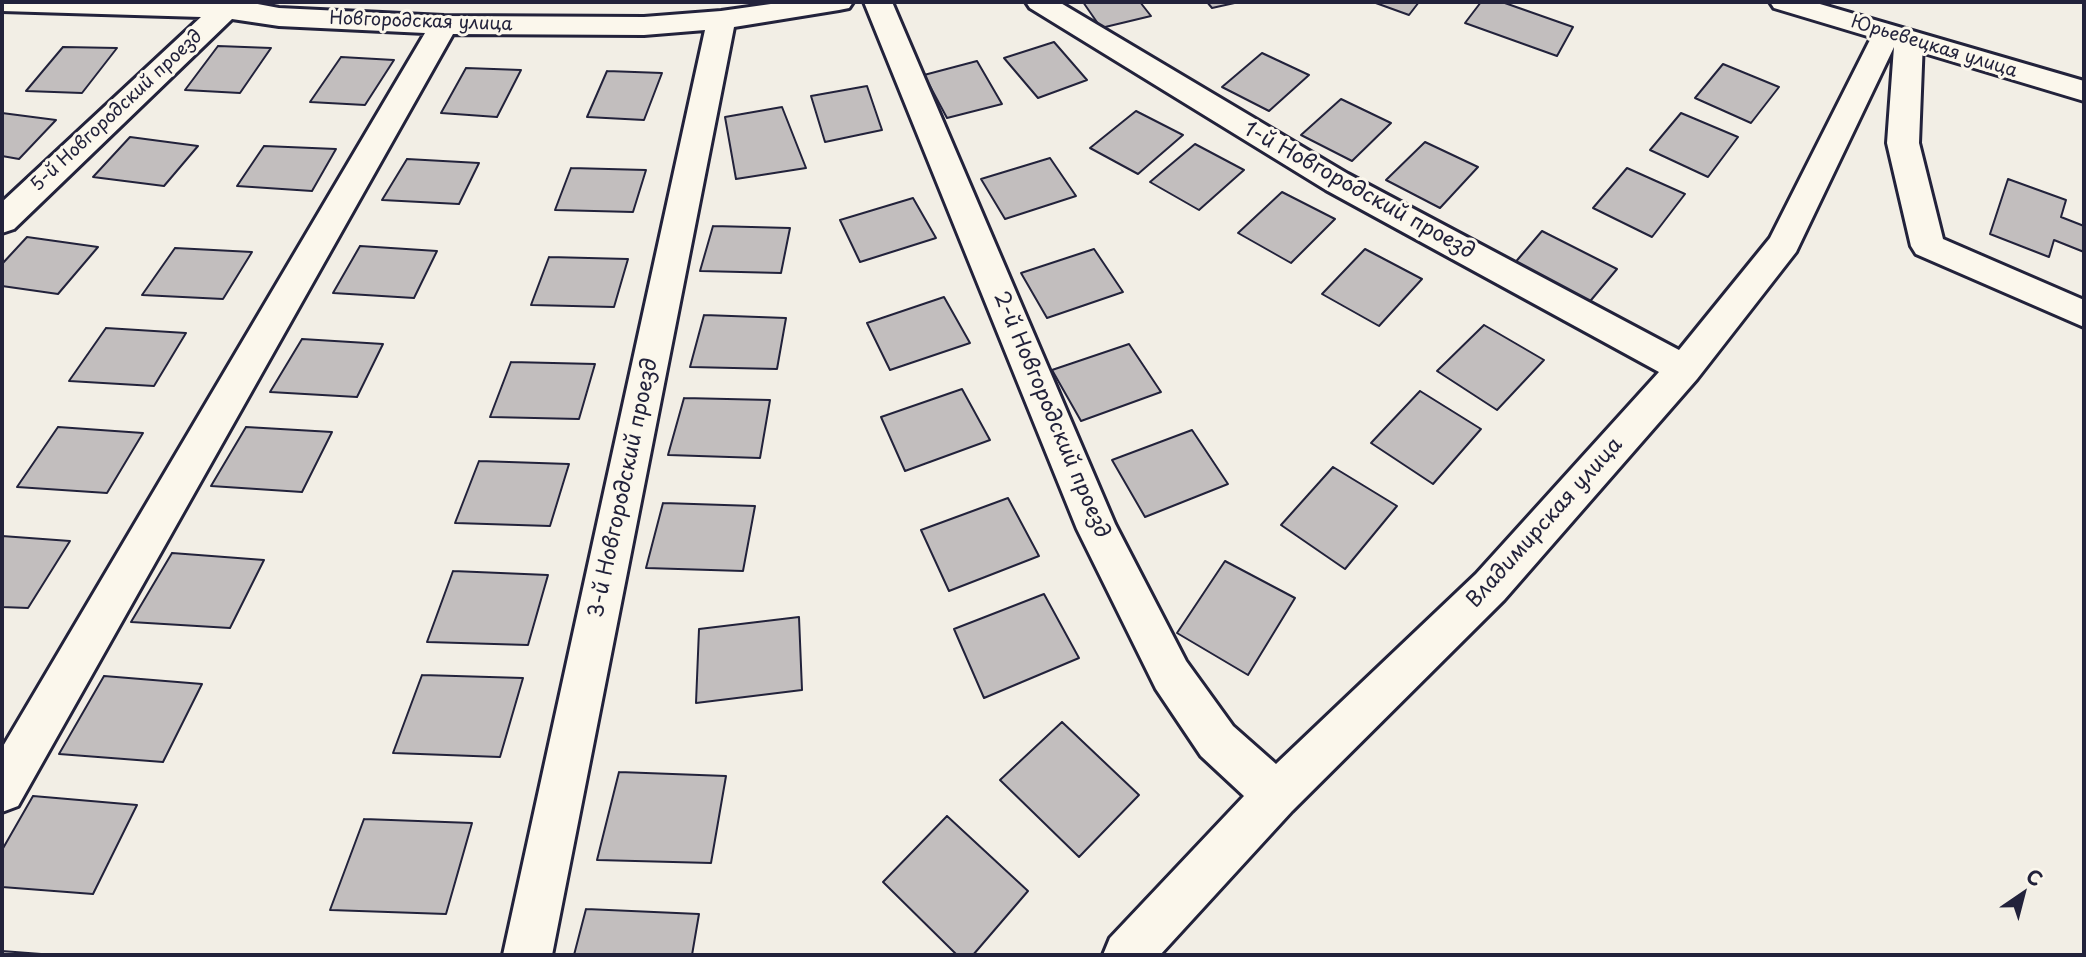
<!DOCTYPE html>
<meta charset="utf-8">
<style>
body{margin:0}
#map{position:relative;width:2086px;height:957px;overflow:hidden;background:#f2eee5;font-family:"Playpen Sans",sans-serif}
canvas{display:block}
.frame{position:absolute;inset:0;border:4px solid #22223b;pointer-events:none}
.north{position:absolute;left:1988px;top:859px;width:70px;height:70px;-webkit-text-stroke:5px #fbf7ec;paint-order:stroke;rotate:35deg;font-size:19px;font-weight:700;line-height:28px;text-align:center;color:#22223b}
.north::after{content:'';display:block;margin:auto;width:24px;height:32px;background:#22223b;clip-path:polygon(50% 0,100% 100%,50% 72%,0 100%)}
</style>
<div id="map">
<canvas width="2086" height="957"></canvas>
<div class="frame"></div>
<div class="north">С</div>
</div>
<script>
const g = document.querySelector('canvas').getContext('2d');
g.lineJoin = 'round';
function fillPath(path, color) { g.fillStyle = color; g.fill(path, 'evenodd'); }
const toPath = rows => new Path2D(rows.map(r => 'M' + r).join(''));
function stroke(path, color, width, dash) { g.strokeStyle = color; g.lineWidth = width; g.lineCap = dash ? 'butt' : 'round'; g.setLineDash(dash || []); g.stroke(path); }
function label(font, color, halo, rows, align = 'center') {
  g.font = font + ' "Playpen Sans",sans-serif'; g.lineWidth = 6; g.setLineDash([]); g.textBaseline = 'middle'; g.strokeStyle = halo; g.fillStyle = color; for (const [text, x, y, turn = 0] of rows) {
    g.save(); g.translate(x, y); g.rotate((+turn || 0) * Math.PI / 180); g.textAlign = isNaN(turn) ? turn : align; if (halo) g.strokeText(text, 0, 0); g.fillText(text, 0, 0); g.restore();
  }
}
const building = toPath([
 [1083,2,1140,2,1151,16,1101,28,1083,2],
 [1207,2,1239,2,1212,8,1207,2],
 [1373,2,1419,2,1409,15,1373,2],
 [1481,2,1502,2,1573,27,1557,56,1465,23,1481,2],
 [1054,42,1087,80,1038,98,1004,58,1054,42],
 [218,46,271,48,240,93,185,90,218,46],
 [63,47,117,48,82,93,26,91,63,47],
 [1262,53,1309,75,1269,111,1222,87,1262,53],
 [341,57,394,60,365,105,310,102,341,57],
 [977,61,1002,104,947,118,924,75,977,61],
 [1723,64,1779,87,1751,123,1695,98,1723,64],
 [466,68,521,70,497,117,441,113,466,68],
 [607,71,662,73,644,120,587,117,607,71],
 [867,86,882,130,825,142,811,96,867,86],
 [1341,99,1391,123,1352,161,1301,135,1341,99],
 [782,107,806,168,736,179,725,117,782,107],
 [1136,111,1183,135,1138,174,1090,148,1136,111],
 [2,113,56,120,19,159,2,156,2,113],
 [1681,113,1738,137,1708,177,1650,150,1681,113],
 [130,137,198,146,164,186,93,177,130,137],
 [1425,142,1478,167,1440,208,1386,180,1425,142],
 [1195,144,1244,170,1199,210,1150,182,1195,144],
 [264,146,336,149,312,191,237,186,264,146],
 [1050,158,1076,196,1005,219,981,179,1050,158],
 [407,159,479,163,459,204,382,200,407,159],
 [571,168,646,170,633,212,555,210,571,168],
 [1627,168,1685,194,1652,237,1593,208,1627,168],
 [2008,179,2066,200,2061,217,2084,226,2084,252,2054,240,2049,257,1990,234,2008,179],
 [1282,192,1335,219,1291,263,1238,233,1282,192],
 [913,198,936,238,860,262,840,220,913,198],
 [713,226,790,228,781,273,700,271,713,226],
 [1542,231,1617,269,1587,305,1513,265,1542,231],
 [27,237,98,247,58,294,2,286,2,264,27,237],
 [360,246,437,251,414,298,333,293,360,246],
 [175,248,252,252,223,299,142,295,175,248],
 [1094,249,1123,292,1047,318,1021,273,1094,249],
 [1365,249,1422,279,1379,326,1322,294,1365,249],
 [549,257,628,259,614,307,531,305,549,257],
 [944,297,970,343,890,370,867,323,944,297],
 [704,315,786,318,777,369,690,367,704,315],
 [1484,325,1544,360,1497,410,1437,371,1484,325],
 [106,328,186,333,154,386,69,381,106,328],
 [302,339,383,344,357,397,270,392,302,339],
 [1129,344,1161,392,1081,421,1052,370,1129,344],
 [511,362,595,364,579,419,490,417,511,362],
 [962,389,990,440,905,471,881,417,962,389],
 [1420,391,1481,429,1433,484,1371,443,1420,391],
 [684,398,770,400,760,458,668,455,684,398],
 [58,427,143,433,107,493,17,487,58,427],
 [246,427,332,432,302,492,211,486,246,427],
 [1192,430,1228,484,1145,517,1112,460,1192,430],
 [479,461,569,464,550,526,455,523,479,461],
 [1333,467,1397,506,1345,569,1281,525,1333,467],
 [1008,498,1039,556,949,591,921,530,1008,498],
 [663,503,755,506,743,571,646,568,663,503],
 [2,536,70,541,28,608,2,607,2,536],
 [172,553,264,560,230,628,131,622,172,553],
 [1225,561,1295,598,1248,675,1177,633,1225,561],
 [453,571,548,575,528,645,427,642,453,571],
 [1044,594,1079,658,984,698,954,629,1044,594],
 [799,617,802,690,696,703,699,629,799,617],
 [422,675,523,678,500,757,393,753,422,675],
 [104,676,202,684,163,762,59,754,104,676],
 [1062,722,1139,795,1079,857,1000,780,1062,722],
 [619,772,726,776,711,863,597,860,619,772],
 [33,796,137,805,93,894,2,887,2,850,33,796],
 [947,816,1028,891,973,955,957,955,883,882,947,816],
 [364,819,472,823,446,914,330,910,364,819],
 [586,909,699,914,692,955,574,955,586,909],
 [2,951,54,955,2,955,2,951]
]);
const minor = toPath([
 [2,2,247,2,279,8,444,16,644,17,721,11,785,2,853,2,849,8,839,10,734,27,552,955,503,955,705,30,644,35,453,34,18,806,2,812,2,748,425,33,279,26,232,19,14,229,2,233,2,202,201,17,2,11,2,2],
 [864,2,892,2,1115,524,1186,661,1233,726,1276,764,1476,574,1659,372,1326,190,1030,8,1026,2,1059,2,1348,174,1679,350,1770,238,1876,28,1886,25,1896,28,1900,33,1909,31,1919,34,1923,40,1919,143,1943,239,2084,300,2084,327,1916,254,1911,246,1887,143,1894,47,1796,252,1697,379,1504,600,1292,811,1160,955,1103,955,1110,938,1244,796,1201,756,1156,689,1077,529,864,2]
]);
const major = toPath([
 [1770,2,1813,2,2084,81,2084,101,1774,8,1770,2]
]);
const farStreetnames = [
 ["Новгородская улица",421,22,2],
 ["Юрьевецкая улица",1934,47,17],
 ["5-й Новгородский проезд",117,111,-43]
];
const streetNames = [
 ["1-й Новгородский проезд",1359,191,29],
 ["2-й Новгородский проезд",1051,415,67],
 ["3-й Новгородский проезд",624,488,-78],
 ["Владимирская улица",1545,523,-48]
];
fillPath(building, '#c2bebe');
stroke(building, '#22223b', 2);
stroke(minor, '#22223b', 6);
stroke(major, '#22223b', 6);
fillPath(minor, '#fbf7ec');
fillPath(major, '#fbf7ec');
label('18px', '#22223b', '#fbf7ec', farStreetnames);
label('21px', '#22223b', '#fbf7ec', streetNames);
</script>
